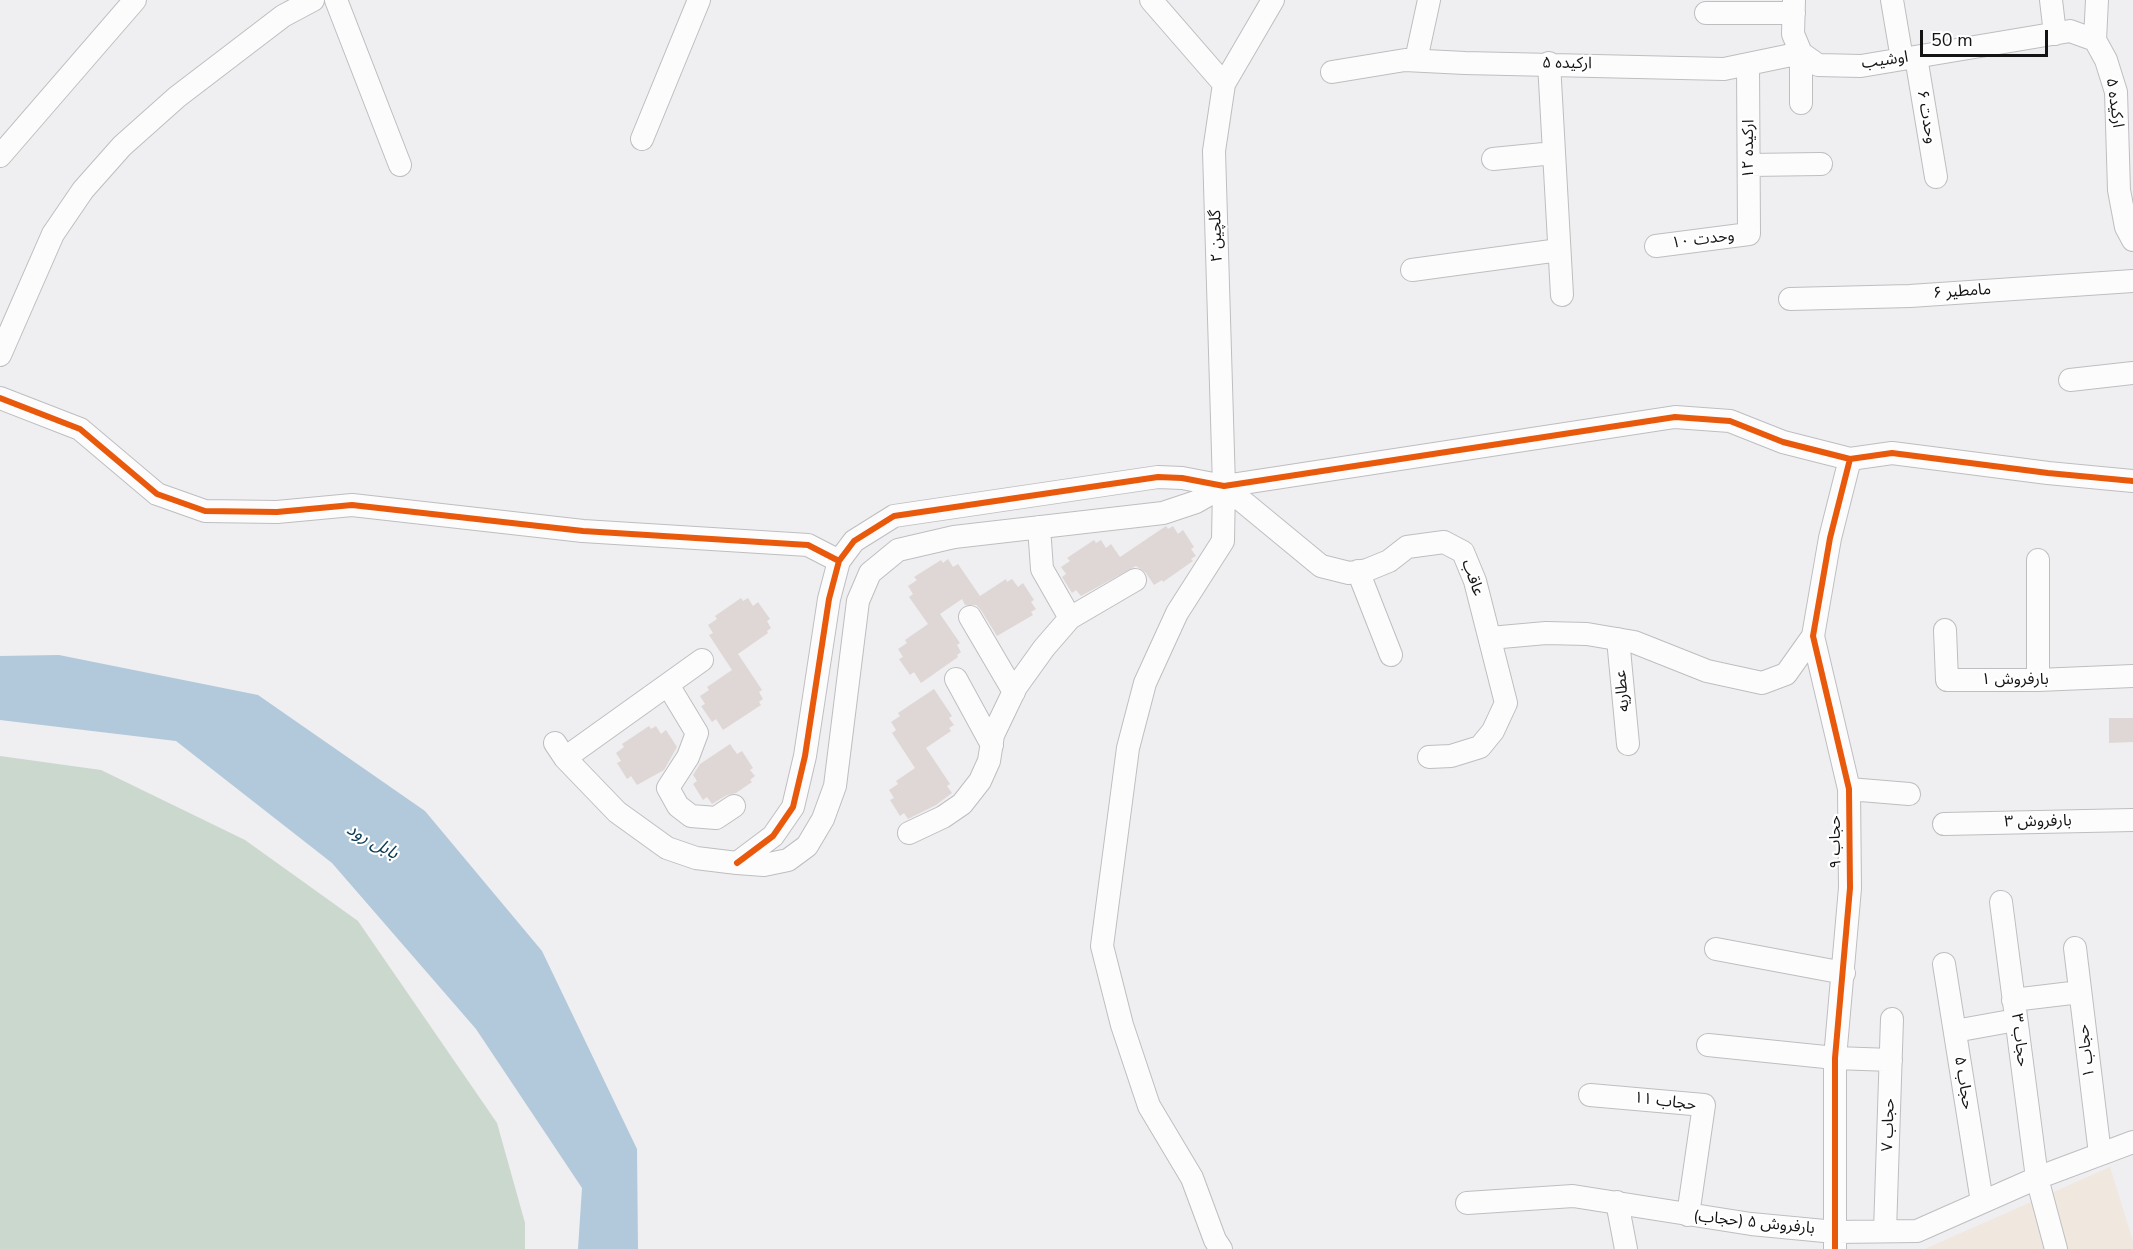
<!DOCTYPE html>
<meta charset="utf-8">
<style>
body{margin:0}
#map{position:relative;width:2133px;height:1249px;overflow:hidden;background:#efeef1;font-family:"Nunito Sans",sans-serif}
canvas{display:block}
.scale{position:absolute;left:1920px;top:30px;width:128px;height:27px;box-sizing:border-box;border:3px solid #141415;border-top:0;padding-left:8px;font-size:18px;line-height:21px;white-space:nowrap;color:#141415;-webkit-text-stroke:4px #fff;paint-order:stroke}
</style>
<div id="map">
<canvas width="2133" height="1249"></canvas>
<div class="scale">50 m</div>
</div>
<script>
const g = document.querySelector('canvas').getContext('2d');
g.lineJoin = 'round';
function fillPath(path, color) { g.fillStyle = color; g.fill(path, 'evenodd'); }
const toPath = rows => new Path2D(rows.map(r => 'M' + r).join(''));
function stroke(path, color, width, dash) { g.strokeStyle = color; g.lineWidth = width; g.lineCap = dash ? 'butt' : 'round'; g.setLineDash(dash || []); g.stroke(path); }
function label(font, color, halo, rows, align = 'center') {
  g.font = font + ' "Nunito Sans","Noto Sans Arabic",sans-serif'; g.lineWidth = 4.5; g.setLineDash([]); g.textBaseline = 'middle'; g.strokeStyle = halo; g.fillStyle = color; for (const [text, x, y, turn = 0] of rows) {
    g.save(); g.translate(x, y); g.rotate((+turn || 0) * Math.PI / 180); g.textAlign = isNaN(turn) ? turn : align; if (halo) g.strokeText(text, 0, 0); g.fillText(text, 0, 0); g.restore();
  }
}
const industrial = toPath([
 [2110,1167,2133,1241,2133,1249,1925,1249]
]);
const green = toPath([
 [0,756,101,770,245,840,358,921,497,1123,525,1223,525,1249,0,1249]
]);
const water = toPath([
 [59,655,258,695,425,811,542,951,637,1149,638,1249,578,1249,582,1188,476,1029,332,863,176,741,0,720,0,656]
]);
const building = toPath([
 [1166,526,1168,529,1173,526,1178,534,1183,530,1194,547,1191,549,1196,556,1191,559,1193,561,1163,582,1162,580,1154,585,1146,573,1136,566,1081,596,1076,590,1072,593,1062,577,1066,574,1061,567,1070,561,1067,558,1094,540,1096,543,1101,540,1106,548,1111,544,1120,557],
 [948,559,953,567,958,564,980,596,1006,579,1007,582,1012,579,1018,587,1023,583,1034,600,1031,602,1036,609,1031,612,1033,615,997,636,981,610,976,605,965,605,962,599,940,614,960,643,957,645,961,652,957,655,958,657,921,683,914,672,910,675,899,659,903,657,898,649,907,643,905,640,928,624,909,597,913,594,908,586,917,580,914,577,941,560,943,563],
 [741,598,743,601,748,598,753,606,758,602,770,619,767,621,771,628,767,631,768,633,738,654,762,690,759,692,763,699,759,702,761,705,723,730,716,719,712,722,701,706,705,704,700,696,709,690,707,687,732,670,709,635,713,633,708,625,717,619,715,616],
 [934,689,952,716,949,718,954,725,949,728,951,731,926,748,950,784,947,786,952,793,936,805,908,819,904,813,900,816,890,800,894,798,889,790,898,784,896,781,915,768,892,733,896,730,891,722,900,716,898,713],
 [2109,718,2133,718,2133,742,2109,743],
 [649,726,651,729,656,726,661,734,666,730,677,747,664,770,637,785,631,776,627,779,617,763,621,761,616,753,624,747,622,744],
 [730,744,737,754,742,751,753,768,750,770,755,776,750,780,752,782,736,793,727,795,712,804,707,797,703,800,693,784,697,781,693,775,700,764]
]);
const minor = toPath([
 [336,0,400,165],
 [1151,0,1224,84],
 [1794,0,1793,34,1801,53,1818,65,1861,66,2070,31,2095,40],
 [1892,0,1902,59],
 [2051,0,2055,34],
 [2097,0,2095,40,2106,60,2116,92,2119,190,2126,227,2133,240],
 [1706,13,1794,13],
 [1916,57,1936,177],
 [1416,60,1429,0],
 [1549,63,1562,295],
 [1332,72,1405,60,1465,63,1724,69,1801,53,1801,103],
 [642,139,699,0],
 [0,156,135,0],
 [1493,159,1554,153],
 [1749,165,1821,164],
 [1656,246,1749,234,1748,64],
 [1412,270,1559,250],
 [1790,299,1910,296,2133,281],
 [0,355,53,234,83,190,122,146,177,97,283,16,313,0],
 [2070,380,2133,373],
 [0,398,80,429,157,494,205,511,277,512,352,505,583,531,808,545,839,561],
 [1224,486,1321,566,1349,573,1367,570,1389,561,1407,547,1444,542,1463,552,1475,581,1506,703,1493,731,1480,747,1451,756,1429,757],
 [1039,527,1042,569,1070,618],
 [1358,571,1391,655],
 [970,617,1014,692],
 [1945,630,1947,680,2038,680,2133,676],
 [1490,638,1546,633,1587,634,1634,642,1707,671,1762,683,1786,674,1813,636],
 [1618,639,1628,744],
 [956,679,992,745],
 [2038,680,2038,560],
 [668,685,697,733,688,757,668,788,678,806,691,816,716,818,734,806],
 [555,743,565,758,617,812,667,848,696,858,737,863,764,865,788,860,807,846,823,819,835,786,858,601,870,573,898,550,954,537,1163,513,1196,502,1224,486],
 [565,758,702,660],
 [1849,789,1909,794],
 [1944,824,2133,820],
 [909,833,943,817,962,804,980,781,989,761,993,735,1016,687,1044,648,1070,618,1135,580],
 [737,863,773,836,793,807,805,756,829,599,839,561,854,541,894,516,1158,477,1182,478,1224,486,1675,417,1730,421,1783,442,1850,459,1892,453,2048,473,2133,481],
 [2001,902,2037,1178,2056,1249],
 [2075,948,2100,1154],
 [1716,949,1844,973],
 [1944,964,1982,1202],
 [2013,1000,2080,992],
 [1955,1031,2016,1020],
 [1708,1045,1835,1058,1891,1060],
 [1590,1095,1704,1105,1688,1215],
 [1617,1202,1626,1249],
 [1467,1203,1573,1196,1751,1224,1835,1232,1917,1231,2037,1178,2133,1142],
 [1885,1231,1892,1019],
 [1221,1249,1215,1240,1192,1178,1149,1106,1122,1025,1102,946,1128,748,1145,683,1177,613,1223,541,1224,486,1214,151,1224,84,1273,0],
 [1835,1249,1835,1058,1850,888,1849,789,1813,636,1830,538,1850,459]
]);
const cycleway = toPath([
 [0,398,80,429,157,494,205,511,277,512,352,505,583,531,808,545,839,561],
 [737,863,773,836,793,807,805,756,829,599,839,561,854,541,894,516,1158,477,1182,478,1224,486,1675,417,1730,421,1783,442,1850,459,1892,453,2048,473,2133,481],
 [1835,1249,1835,1058,1850,888,1849,789,1813,636,1830,538,1850,459]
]);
const streetNames = [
 ["اوشیب",1885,61,-8],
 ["ارکیده ۵",1567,64,1],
 ["ارکیده ۵",2114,103,82],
 ["وحدت ۶",1926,117,80],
 ["ارکیده ۱۲",1749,149,-90],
 ["گلچین ۲",1217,236,-92],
 ["وحدت ۱۰",1703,240,-7],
 ["مامطیر ۶",1962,292,-4],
 ["عاقب",1472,578,70],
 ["بارفروش ۱",2015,680],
 ["عطاریه",1623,691,-95],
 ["بارفروش ۳",2038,822,-1],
 ["حجاب ۹",1836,842,-90],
 ["حجاب ۳",2019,1040,83],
 ["حجاب ۱",2087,1051,-97],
 ["حجاب ۵",1963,1083,81],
 ["حجاب ۱۱",1665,1102,7],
 ["حجاب ۷",1889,1125,-88],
 ["بارفروش ۵ (حجاب)",1754,1223,6]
];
const waterNames = [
 ["بابل رود",372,842,29]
];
fillPath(industrial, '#f0e7de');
fillPath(green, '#cbd8ce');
fillPath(water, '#b1c9db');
fillPath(building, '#dfd7d5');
stroke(minor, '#bebec0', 24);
stroke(minor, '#fdfcfd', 22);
stroke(cycleway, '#e8590c', 6);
label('16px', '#141415', '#fff', streetNames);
label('italic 18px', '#0c3a54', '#fff', waterNames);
</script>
